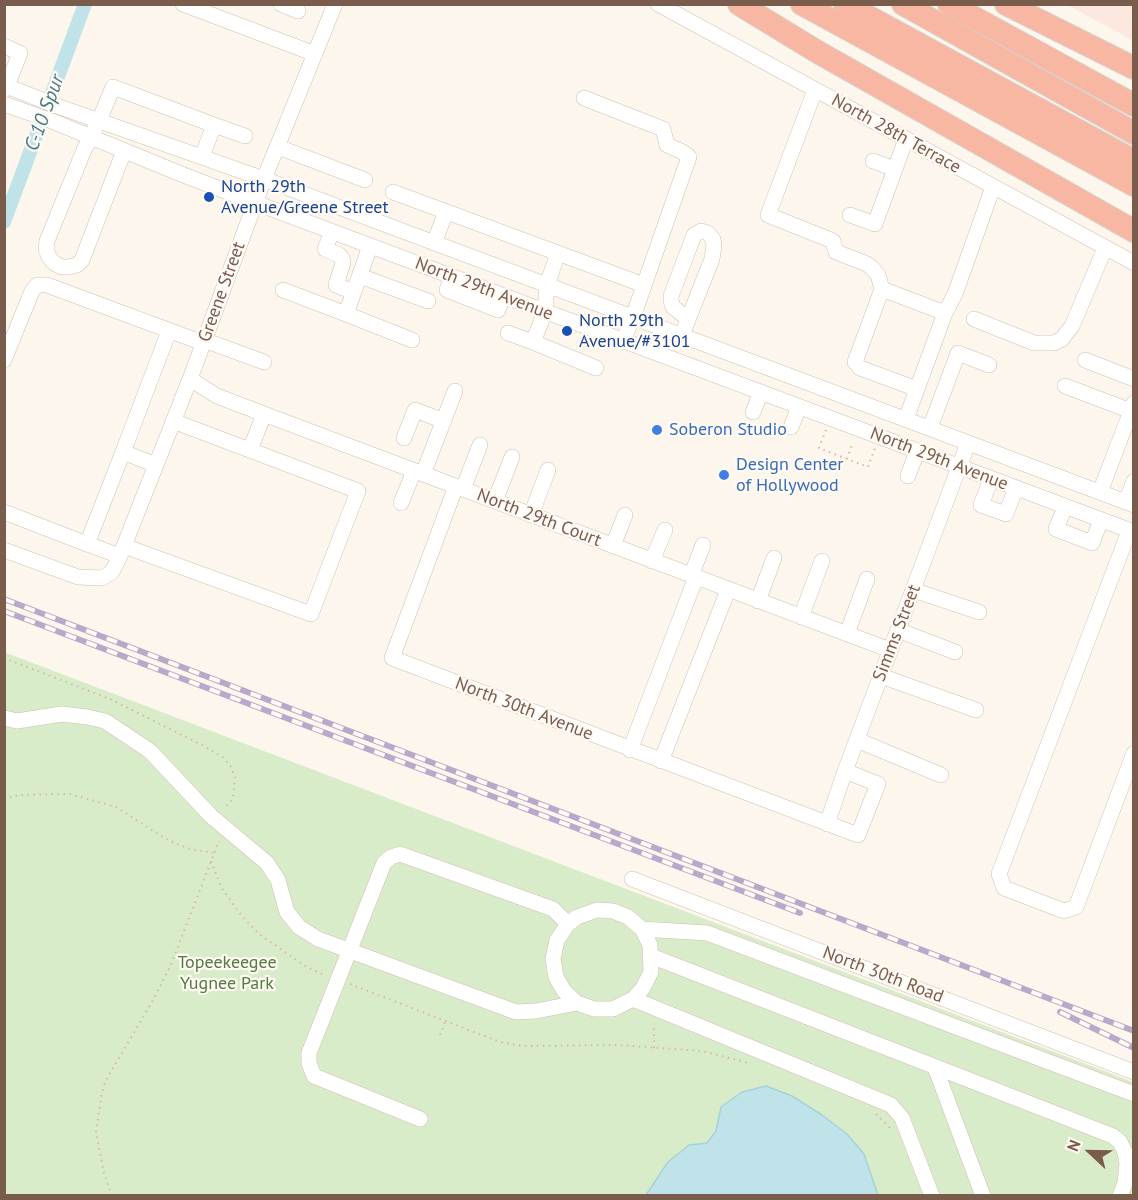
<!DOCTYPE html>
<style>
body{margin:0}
#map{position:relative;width:1138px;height:1200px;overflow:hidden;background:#fdf6ec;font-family:"PT Sans",sans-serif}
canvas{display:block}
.frame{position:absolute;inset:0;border:6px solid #7a5c4d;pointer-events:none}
.north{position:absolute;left:1060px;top:1122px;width:60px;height:60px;-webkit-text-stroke:4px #fffaf3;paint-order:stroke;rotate:292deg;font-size:16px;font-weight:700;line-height:24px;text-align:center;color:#7a5c4d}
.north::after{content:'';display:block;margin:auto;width:21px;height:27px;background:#7a5c4d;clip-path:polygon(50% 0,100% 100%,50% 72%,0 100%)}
</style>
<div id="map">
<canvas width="1138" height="1200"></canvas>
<div class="frame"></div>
<div class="north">N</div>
</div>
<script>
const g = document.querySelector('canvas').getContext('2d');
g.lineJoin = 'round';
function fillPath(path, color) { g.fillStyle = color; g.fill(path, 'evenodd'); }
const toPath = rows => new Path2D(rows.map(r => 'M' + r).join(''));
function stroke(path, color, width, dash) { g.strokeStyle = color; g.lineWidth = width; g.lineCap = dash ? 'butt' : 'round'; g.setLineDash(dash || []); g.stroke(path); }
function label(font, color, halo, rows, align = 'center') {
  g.font = font + ' "PT Sans",sans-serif'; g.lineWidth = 4.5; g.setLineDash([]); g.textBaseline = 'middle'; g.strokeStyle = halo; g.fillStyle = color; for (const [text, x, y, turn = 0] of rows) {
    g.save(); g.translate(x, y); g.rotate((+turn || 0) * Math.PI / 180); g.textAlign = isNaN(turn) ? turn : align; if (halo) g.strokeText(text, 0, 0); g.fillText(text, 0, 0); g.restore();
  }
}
const commercial = toPath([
 [1067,5,1133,5,1133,41,1116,31]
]);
const green = toPath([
 [4,652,1133,1082,1133,1195,5,1195]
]);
const water = toPath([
 [766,1086,792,1096,822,1115,847,1134,864,1154,878,1195,646,1195,668,1162,689,1145,707,1143,716,1131,721,1107,742,1092,766,1086]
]);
const canal = toPath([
 [4,222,85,4]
]);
const path = toPath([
 [826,430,819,448,868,467,875,448],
 [847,459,853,442],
 [4,658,110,699,202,745,224,758,231,767,235,777,233,798,225,808],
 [4,799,19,795,70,794,116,807,166,839,190,849,213,853],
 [211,861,221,887,241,915,259,934,308,968,325,975],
 [350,984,500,1042,522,1046,619,1045,702,1051,749,1063],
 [440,1035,446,1020],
 [654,1048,654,1024],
 [876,1114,891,1129],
 [108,1196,110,1191,104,1173,96,1132,102,1092,106,1080,153,1000,170,967,219,841]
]);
const minor = toPath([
 [183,4,315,54],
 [281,4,298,11],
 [658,4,1134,263],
 [4,46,20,53,7,86,4,90],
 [4,85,57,106,264,179,1134,505],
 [815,90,768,215,833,241,836,252,867,264,872,268,878,275,882,289,945,313],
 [584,98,663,129,667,145,683,152,689,157,633,317,623,341],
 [4,104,52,121,181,174,256,203,1134,532],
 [214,125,245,136],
 [278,147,365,180],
 [124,151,82,260,77,265,69,267,62,267,54,263,49,257,46,249,47,241,84,150,99,121,113,87,214,125,202,157],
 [873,161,895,169],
 [393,192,644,285],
 [850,215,875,224,906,139],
 [332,232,325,249,339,255,342,258,343,263,336,285,354,292],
 [434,243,446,212],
 [370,246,346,314,412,340],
 [558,253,547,285,545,312,533,342,596,368],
 [360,276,428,301],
 [452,277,447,290,498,310,503,296],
 [882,289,855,362,860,368,917,389],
 [283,290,346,314],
 [974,319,1034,343,1054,343,1062,339,1072,326,1105,248],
 [508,333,533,342],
 [682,335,712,259,714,246,713,239,708,233,701,231,694,235,671,296,671,301,673,307,688,319],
 [204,340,264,362],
 [4,360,32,291,37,285,47,285,203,343],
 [1085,360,1134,379],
 [190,379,217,396,264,414,890,650],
 [1065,386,1131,411],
 [753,412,761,392],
 [906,419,945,313,955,294,993,187],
 [791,427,799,407],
 [930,428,958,353,989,365],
 [404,438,415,410,444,421],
 [250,450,264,414],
 [123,452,169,331],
 [423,474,455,391],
 [908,476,917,451],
 [991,479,981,505,1006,514,1016,488],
 [456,486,392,658,858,835,878,784,845,771],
 [463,489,480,445],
 [1100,492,1134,403],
 [495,501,512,457],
 [1126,502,1134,481],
 [401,503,414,471],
 [1065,507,1056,529,1092,543,1101,520],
 [4,512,87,544,123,452,156,465],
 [531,515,548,470],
 [1129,531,999,874,1004,888,1064,911,1076,907,1134,753],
 [87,544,120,556,190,379,264,179,335,4],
 [124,546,311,614,358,491,173,421],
 [613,546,625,515],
 [4,550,78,577,102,578,112,572,120,556],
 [652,561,665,530],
 [691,576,703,545],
 [913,590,979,612],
 [758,601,774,558],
 [801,617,822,561],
 [898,630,955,652],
 [847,634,867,579],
 [881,676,976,710],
 [4,718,17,721,62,714,87,717,105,721,150,751,211,816,267,863,278,880,287,912,299,927,318,939,516,1012,536,1011,577,1003],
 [857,740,941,775],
 [630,750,696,577],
 [661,761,728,590],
 [827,824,845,771,968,443],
 [632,879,1134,1072],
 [642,929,707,933,1134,1094],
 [651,956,1113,1136,1120,1142,1125,1152,1127,1164,1125,1183,1120,1196],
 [633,999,643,988,651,972,650,945,642,929,628,917,613,911,597,910,577,917,568,924,557,940,553,959,556,977,564,991,577,1003,594,1009,613,1009,633,999,891,1105,902,1118,932,1196],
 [935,1067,983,1196],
 [420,1119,314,1076,309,1063,309,1053,384,863,391,857,400,854,553,909,568,924]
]);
const highway = toPath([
 [739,4,816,51,1134,231],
 [802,4,1134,185],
 [845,4,1134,161],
 [903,4,1134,133],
 [949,4,1134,105],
 [1006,4,1134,68]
]);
const rail = toPath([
 [4,599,1134,1031],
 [4,611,800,913],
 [1060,1012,1134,1048]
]);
const markers = [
 [209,197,6,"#1a4fb4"],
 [567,331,6,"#1a4fb4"],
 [657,430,6,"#3f7fe0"],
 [724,475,6,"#3f7fe0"]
];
const streetNames = [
 ["North 28th Terrace",896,134,29],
 ["North 29th Avenue",484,289,21],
 ["Greene Street",222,292,-70],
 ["North 29th Avenue",939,459,21],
 ["North 29th Court",539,518,21],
 ["Simms Street",897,633,-69],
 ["North 30th Avenue",524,709,21],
 ["North 30th Road",883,975,21]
];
const transitNames = [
 ["North 29th",221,187],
 ["Avenue/Greene Street",221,208],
 ["North 29th",579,321],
 ["Avenue/#3101",579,342]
];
const shopNames = [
 ["Soberon Studio",669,430],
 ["Design Center",736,465],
 ["of Hollywood",736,486]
];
const parkNames = [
 ["Topeekeegee",227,963],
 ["Yugnee Park",227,984]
];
const waterNames = [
 ["C-10 Spur",45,113,-70]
];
fillPath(commercial, '#fde8e0');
fillPath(green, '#d8ecc9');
fillPath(water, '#bfe3e8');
stroke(water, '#a5d3da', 1.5);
stroke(canal, '#bfe3e8', 14);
stroke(minor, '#d1beb0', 16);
stroke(highway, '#dad1cd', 24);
stroke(path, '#d9b8a5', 2, [1.5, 4.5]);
stroke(minor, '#fff', 15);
stroke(highway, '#f7b7a3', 22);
stroke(rail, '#b9a8c9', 6);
stroke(rail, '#fffaf3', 4, [11]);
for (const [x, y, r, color] of markers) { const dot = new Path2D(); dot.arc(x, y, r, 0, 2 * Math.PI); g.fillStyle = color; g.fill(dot); stroke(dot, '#fffaf3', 2); }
label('18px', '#7a5c4d', '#fffaf3', streetNames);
label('18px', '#164399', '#fffaf3', transitNames, 'left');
label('18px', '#366cbe', '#fffaf3', shopNames, 'left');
label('18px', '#537a41', '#fffaf3', parkNames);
label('italic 20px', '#437c86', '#fffaf3', waterNames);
</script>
